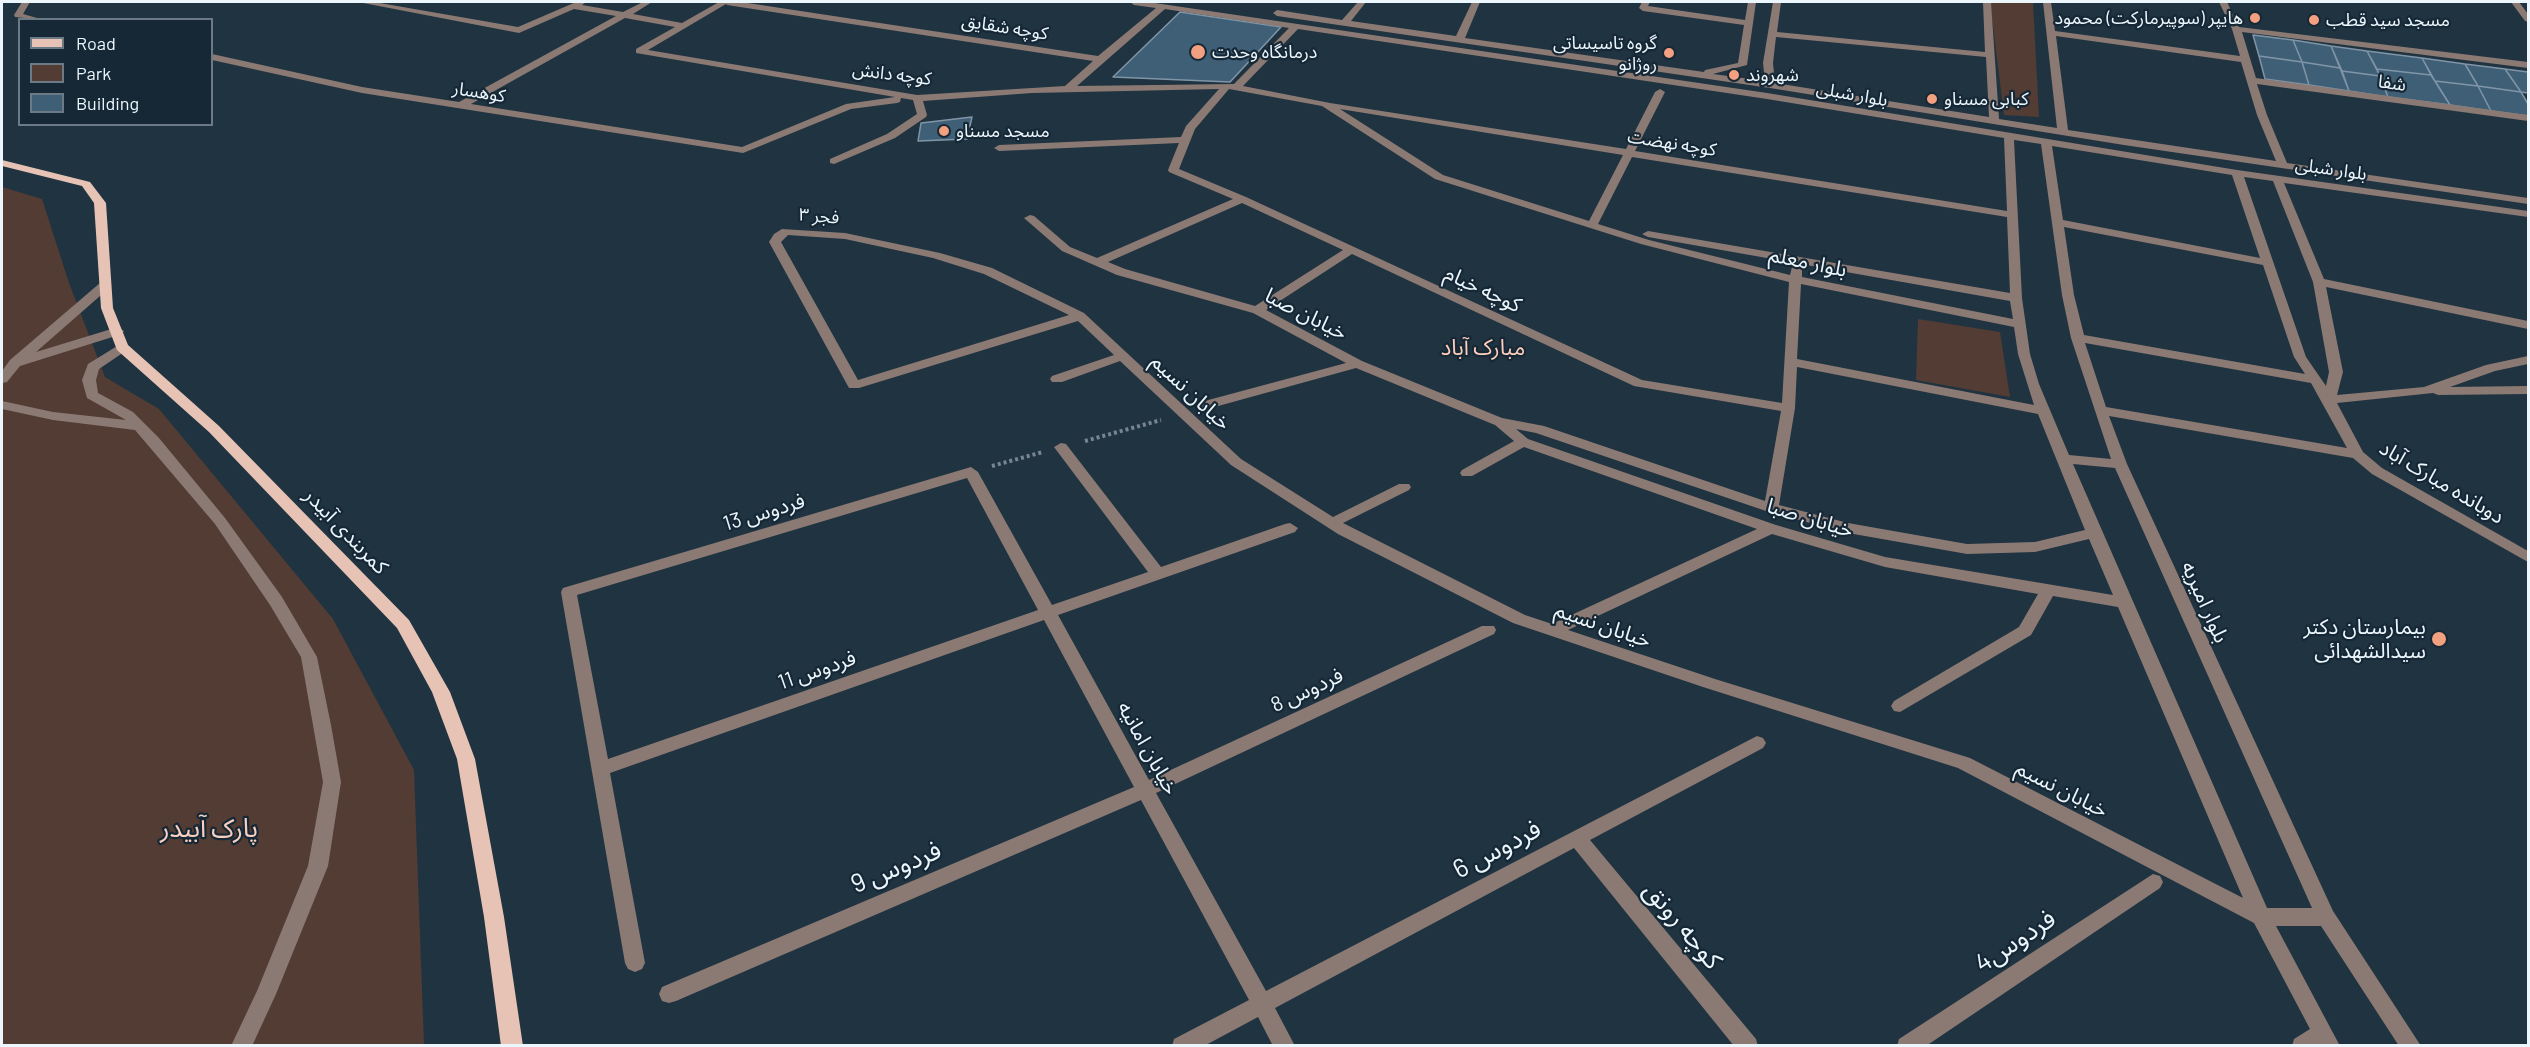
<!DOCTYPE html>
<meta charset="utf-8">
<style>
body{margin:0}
#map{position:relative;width:2530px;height:1047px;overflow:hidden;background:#203341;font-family:Barlow,sans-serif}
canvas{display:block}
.frame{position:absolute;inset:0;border:3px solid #ecf6fd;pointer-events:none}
.legend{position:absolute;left:18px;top:18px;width:195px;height:108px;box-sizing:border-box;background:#162836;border:2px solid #6c7a86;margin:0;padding:8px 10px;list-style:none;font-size:18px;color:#ecf6fd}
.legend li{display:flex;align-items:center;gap:12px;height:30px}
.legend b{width:30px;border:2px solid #6c7a86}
</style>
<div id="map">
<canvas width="2530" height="1047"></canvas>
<div class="frame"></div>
<ul class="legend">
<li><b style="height:8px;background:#e7c3b5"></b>Road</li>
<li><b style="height:16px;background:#533c33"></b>Park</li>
<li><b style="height:16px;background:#3f5f77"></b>Building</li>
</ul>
</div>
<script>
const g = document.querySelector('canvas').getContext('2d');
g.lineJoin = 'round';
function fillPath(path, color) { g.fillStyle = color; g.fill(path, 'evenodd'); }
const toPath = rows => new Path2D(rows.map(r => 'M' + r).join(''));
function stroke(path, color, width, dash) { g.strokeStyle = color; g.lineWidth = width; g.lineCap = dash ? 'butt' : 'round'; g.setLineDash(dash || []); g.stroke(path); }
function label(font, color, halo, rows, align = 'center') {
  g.font = font + ' Barlow,"Noto Sans Arabic",sans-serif'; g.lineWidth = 4.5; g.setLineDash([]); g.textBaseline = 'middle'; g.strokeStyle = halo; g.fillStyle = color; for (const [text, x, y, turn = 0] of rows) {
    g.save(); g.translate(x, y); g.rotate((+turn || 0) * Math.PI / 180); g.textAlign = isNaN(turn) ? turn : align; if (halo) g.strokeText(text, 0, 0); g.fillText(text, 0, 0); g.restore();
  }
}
const green = toPath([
 [1990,2,2033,2,2039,117,2004,115],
 [2,187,42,199,69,283,105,377,159,409,333,619,414,770,424,1045,2,1045],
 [1918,319,2000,332,2010,397,1916,380]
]);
const building = toPath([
 [1180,12,1281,27,1230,82,1113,77,1180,12],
 [2253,35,2293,40,2302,62,2259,56,2253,35],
 [2293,40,2331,46,2340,68,2302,62,2293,40],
 [2331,46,2367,51,2380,76,2342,71,2331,46],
 [2367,51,2422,58,2431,75,2377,69,2367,51],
 [2259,56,2302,62,2309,85,2265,79,2259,56],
 [2422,58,2465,64,2478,86,2435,81,2422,58],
 [2302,62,2340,68,2349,91,2309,85,2302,62],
 [2465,64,2505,69,2521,92,2478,86,2465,64],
 [2377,69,2431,75,2450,105,2388,97,2377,69],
 [2505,69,2528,72,2528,93,2521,92,2505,69],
 [2342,71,2380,76,2388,97,2349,91,2342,71],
 [2435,81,2478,86,2491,111,2450,105,2435,81],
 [2478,86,2521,92,2528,104,2528,116,2491,111,2478,86],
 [972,117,967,139,918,141,921,123,972,117]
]);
const path = toPath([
 [1085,441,1161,420],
 [992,466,1043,452]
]);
const minor = toPath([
 [22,2,30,2,23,14,44,20,15,17,14,15,22,2],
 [358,2,374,2,518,27,576,2,586,2,582,5,623,12,643,2,652,2,633,14,682,23,719,2,741,2,1098,56,1156,8,1134,5,1130,2,1148,2,1767,93,2237,170,2528,211,2528,217,2284,183,2324,279,2528,321,2528,329,2326,287,2343,372,2337,395,2424,387,2486,365,2528,356,2528,364,2495,371,2450,387,2528,386,2528,394,2438,395,2433,393,2337,403,2363,452,2382,468,2528,551,2528,562,2372,474,2353,458,2109,416,2127,464,2333,911,2421,1046,2399,1046,2321,926,2276,926,2340,1046,2292,1046,2294,1039,2310,1029,2254,923,1958,768,1703,687,1513,623,1338,534,1231,465,1120,361,1062,382,1052,382,1050,379,1052,376,1114,355,1078,321,859,388,849,388,769,242,774,234,782,229,845,233,940,253,992,268,1084,313,1241,459,1333,517,1399,484,1409,484,1411,487,1409,490,1343,523,1525,615,1552,624,1757,529,1524,447,1472,476,1462,476,1460,473,1462,470,1514,441,1495,425,1356,368,1211,408,1201,408,1199,405,1201,402,1346,363,1253,313,1117,275,1062,251,1024,218,1030,215,1034,216,1070,247,1097,258,1233,199,1169,172,1168,170,1179,143,999,151,994,148,999,145,1181,137,1186,126,1219,89,1032,93,923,101,927,115,926,117,895,138,834,164,830,163,830,159,887,134,917,114,913,100,901,98,900,102,897,103,851,109,743,153,362,93,212,60,212,54,362,87,459,102,616,16,574,9,519,33,358,2],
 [726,4,727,5,1093,61,1065,86,917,95,648,50,726,4],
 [1165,9,1289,28,1234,84,1077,86,1165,9],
 [625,18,675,27,636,49,636,53,895,97,846,104,742,147,471,104,625,18],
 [1298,29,1767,99,2004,138,2007,211,1635,151,1665,92,1660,89,1655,92,1626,149,1330,103,1243,86,1298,29],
 [1229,89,1322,106,1435,179,1641,244,1789,282,1782,403,1642,380,1246,197,1179,169,1195,129,1229,89],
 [1340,109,1623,155,1589,221,1443,175,1340,109],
 [2014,140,2041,144,2062,295,2071,338,2111,459,2069,455,2039,384,2030,354,2022,298,2014,140],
 [2052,146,2232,175,2260,258,2063,220,2052,146],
 [1632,157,2007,217,2010,293,1648,231,1642,234,1648,237,2010,301,2013,319,1802,277,1802,270,1796,266,1792,267,1790,275,1649,240,1598,224,1632,157],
 [2244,177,2273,181,2313,282,2329,372,2326,386,2306,357,2244,177],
 [1242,203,1343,250,1255,306,1125,269,1108,262,1242,203],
 [2064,227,2263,265,2294,357,2305,374,2084,335,2074,295,2064,227],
 [788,235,845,239,933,258,984,274,1069,315,858,380,781,242,788,235],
 [1352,254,1634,386,1781,411,1765,501,1544,426,1502,418,1362,361,1266,310,1352,254],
 [1801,284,2014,327,2018,354,2034,405,1797,359,1801,284],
 [2085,343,2311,383,2347,448,2106,407,2085,343],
 [1797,367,2038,414,2085,530,2035,542,1967,544,1848,523,1779,505,1795,408,1797,367],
 [1516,429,1536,433,1766,511,1848,533,1967,554,2035,552,2089,539,2113,595,1885,557,1776,525,1528,439,1516,429],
 [2073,464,2115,468,2312,908,2267,908,2073,464],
 [1772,534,1885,567,2038,594,2019,627,1894,701,1891,706,1894,711,1900,712,2031,635,2053,596,2118,607,2243,898,1970,758,1715,679,1568,630,1772,534],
 [1358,2,1366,2,1351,21,1456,36,1472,2,1480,2,1465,38,1704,72,1705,70,1738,63,1744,25,1643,11,1639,8,1642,2,1650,2,1648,6,1745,20,1748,2,1756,2,1747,65,1713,74,1765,81,1763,63,1773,2,1781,2,1777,32,1985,52,1983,2,1991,2,1999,119,2057,128,2043,2,2051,2,2055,31,2240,56,2232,29,2219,2,2227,2,2239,27,2528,62,2528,68,2242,32,2256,78,2528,115,2528,121,2257,84,2267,115,2287,163,2528,198,2528,204,2124,145,1770,88,1277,16,1273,13,1277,10,1342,20,1358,2],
 [2056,36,2241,62,2257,115,2276,161,2068,130,2056,36],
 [1776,37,1986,57,1989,117,1775,83,1773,63,1776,37],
 [2511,2,2519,2,2528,14,2528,22,2525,21,2511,2],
 [104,282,108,283,108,289,36,352,118,327,124,331,122,334,20,366,7,382,2,383,2,371,10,360,100,283,104,282],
 [122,343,127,344,128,347,127,350,99,369,96,380,98,393,133,412,159,438,225,518,282,597,317,657,331,725,341,782,328,866,276,994,252,1046,231,1046,257,991,308,866,323,782,301,657,270,605,215,524,135,430,53,420,2,409,2,401,53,412,126,420,87,398,82,380,88,364,122,343],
 [1061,443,1066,444,1161,567,1285,524,1290,523,1298,528,1295,532,1058,615,1149,780,1482,626,1494,626,1496,630,1494,634,1156,793,1266,991,1757,736,1763,738,1766,743,1763,748,1590,840,1756,1039,1758,1046,1734,1046,1574,848,1275,1008,1295,1046,1273,1046,1258,1017,1204,1046,1172,1046,1174,1039,1249,1000,1141,800,676,1001,669,1003,662,1001,659,994,662,987,1134,787,1044,620,610,773,645,963,642,969,635,972,628,969,625,963,561,592,563,588,971,467,978,472,1052,605,1148,572,1054,447,1061,443],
 [967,478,1038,610,608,759,577,595,967,478],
 [2153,874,2160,876,2163,882,2160,888,1926,1046,1897,1046,1899,1039,2153,874]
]);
const major = toPath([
 [2,160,90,182,106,203,113,308,128,345,219,426,409,620,450,692,475,759,504,917,523,1046,501,1046,484,917,457,759,432,692,397,628,209,432,117,350,101,308,94,203,82,186,2,166,2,160]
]);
const markers = [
 [2255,18,6,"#f2a07f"],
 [2314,20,6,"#f2a07f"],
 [1198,52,8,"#f2a07f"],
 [1669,53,6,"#f2a07f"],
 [1734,75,6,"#f2a07f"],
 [1932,99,6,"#f2a07f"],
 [944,131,6,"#f2a07f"],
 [2439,639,8,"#f2a07f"]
];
const farPoinames = [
 ["هایپر (سوپیرمارکت) محمود",2243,18,"right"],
 ["مسجد سید قطب",2326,20],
 ["گروه تاسیساتی",1657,43,"right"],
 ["روژانو",1657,64,"right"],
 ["درمانگاه وحدت",1212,52],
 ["شهروند",1746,75],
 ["کبابی مسناو",1944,99],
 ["مسجد مسناو",956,131]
];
const farStreetnames = [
 ["کوچه شقایق",1005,27,9],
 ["کوچه دانش",892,74,7],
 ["شفا",2392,83,8],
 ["کوهسار",479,92,9],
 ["بلوار شبلی",1852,94,10],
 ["کوچه نهضت",1672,143,9],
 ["بلوار شبلی",2331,169,8],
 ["فجر ۳",819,216,5]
];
const streetNames = [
 ["بلوار معلم",1808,262,12],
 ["کوچه خیام",1483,289,25],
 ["خیابان صبا",1306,314,27],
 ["خیابان نسیم",1191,392,43],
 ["دوبانده مبارک آباد",2442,482,31],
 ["فردوس 13",764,512,-17],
 ["خیابان صبا",1810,518,17],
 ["کمربندی آبیدر",346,531,46],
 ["بلوار امیریه",2205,602,66],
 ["خیابان نسیم",1603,625,19],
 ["فردوس 11",817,670,-19],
 ["فردوس 8",1307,690,-25],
 ["خیابان امانیه",1148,748,61],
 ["خیابان نسیم",2062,789,27]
];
const poiNames = [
 ["بیمارستان دکتر",2426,627],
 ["سیدالشهدائی",2426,651]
];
const neighbourhoodNames = [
 ["مبارک آباد",1483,348]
];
const nearParknames = [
 ["پارک آبیدر",209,828]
];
const nearStreetnames = [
 ["فردوس 6",1497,849,-28],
 ["فردوس 9",896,867,-23],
 ["کوچه رونق",1683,925,50],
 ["فردوس4",2015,941,-34]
];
fillPath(green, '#533c33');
fillPath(building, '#3f5f77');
stroke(building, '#8096a7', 1.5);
stroke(path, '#778691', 4, [3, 3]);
fillPath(minor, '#8b7a73');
fillPath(major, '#e7c3b5');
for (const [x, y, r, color] of markers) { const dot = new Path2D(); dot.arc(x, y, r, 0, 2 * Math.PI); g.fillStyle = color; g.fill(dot); stroke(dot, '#162836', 2); }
label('18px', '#ecf6fd', '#162836', farPoinames, 'left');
label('18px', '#ecf6fd', '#162836', farStreetnames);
label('21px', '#ecf6fd', '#162836', streetNames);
label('21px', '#ecf6fd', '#162836', poiNames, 'right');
label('22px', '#fdcebb', '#162836', neighbourhoodNames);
label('26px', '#f8d0c0', '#162836', nearParknames);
label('26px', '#ecf6fd', '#162836', nearStreetnames);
</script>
